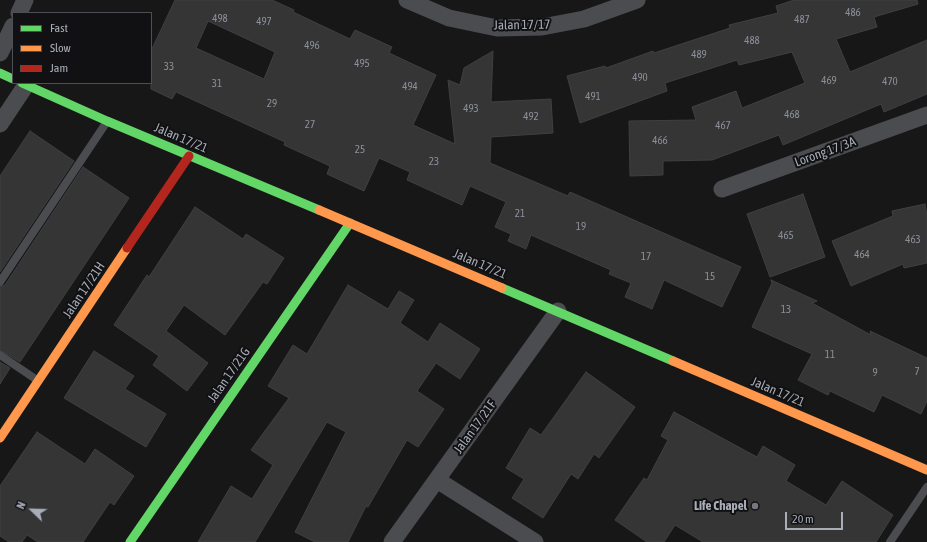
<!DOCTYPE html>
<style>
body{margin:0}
#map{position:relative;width:927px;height:542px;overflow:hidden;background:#171717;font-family:"Asap Condensed",sans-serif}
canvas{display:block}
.legend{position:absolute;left:12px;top:12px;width:140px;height:72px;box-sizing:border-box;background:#111113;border:1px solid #4d4f55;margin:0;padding:5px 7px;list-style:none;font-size:12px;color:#a8adb8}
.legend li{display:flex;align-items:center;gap:8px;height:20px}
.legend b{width:20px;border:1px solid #4d4f55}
.north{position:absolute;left:12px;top:490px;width:40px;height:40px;-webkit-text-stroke:3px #111113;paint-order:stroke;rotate:293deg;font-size:11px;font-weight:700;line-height:16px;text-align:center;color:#a8adb8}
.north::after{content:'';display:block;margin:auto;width:14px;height:18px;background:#a8adb8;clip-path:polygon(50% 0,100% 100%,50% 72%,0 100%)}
.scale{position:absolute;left:785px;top:512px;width:58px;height:18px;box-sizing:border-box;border:2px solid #a8adb8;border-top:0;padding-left:5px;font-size:12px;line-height:14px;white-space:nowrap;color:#a8adb8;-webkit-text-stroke:3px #111113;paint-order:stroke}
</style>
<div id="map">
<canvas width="927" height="542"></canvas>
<ul class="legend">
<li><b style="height:5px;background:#63d668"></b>Fast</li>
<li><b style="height:5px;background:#ff974d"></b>Slow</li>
<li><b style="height:5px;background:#b3261e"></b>Jam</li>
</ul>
<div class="north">N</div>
<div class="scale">20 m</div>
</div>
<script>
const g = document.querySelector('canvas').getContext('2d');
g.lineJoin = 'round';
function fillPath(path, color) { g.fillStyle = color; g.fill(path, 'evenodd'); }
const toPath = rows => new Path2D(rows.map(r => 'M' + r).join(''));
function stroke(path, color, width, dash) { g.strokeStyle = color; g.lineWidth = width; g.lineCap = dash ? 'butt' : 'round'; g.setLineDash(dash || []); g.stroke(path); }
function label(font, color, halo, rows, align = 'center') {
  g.font = font + ' "Asap Condensed",sans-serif'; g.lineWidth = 4; g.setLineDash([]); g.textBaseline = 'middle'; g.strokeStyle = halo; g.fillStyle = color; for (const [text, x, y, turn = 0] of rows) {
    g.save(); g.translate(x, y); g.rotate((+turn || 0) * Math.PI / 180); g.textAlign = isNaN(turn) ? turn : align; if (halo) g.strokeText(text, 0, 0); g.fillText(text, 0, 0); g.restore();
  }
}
const building = toPath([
 [175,0,272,0,294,10,293,12,350,39,355,30,392,47,389,53,436,75,413,125,455,144,448,80,460,85,464,68,493,51,491,102,551,99,553,133,491,137,490,163,568,196,570,192,741,267,722,307,664,280,652,309,625,297,631,283,609,274,611,270,531,235,526,249,508,241,511,234,495,227,506,202,470,186,462,205,407,180,410,172,379,158,364,191,327,174,330,166,284,145,285,142,176,92,172,99,151,89,151,51,175,0],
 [208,21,275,52,264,79,196,48,208,21],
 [794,0,917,0,918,4,874,17,877,27,836,39,850,72,927,40,927,94,884,112,881,104,783,145,779,135,712,160,663,161,663,175,630,176,629,121,696,120,692,107,736,91,742,108,805,83,792,52,739,65,737,60,665,83,667,91,580,123,567,76,605,66,606,68,653,51,654,53,730,28,729,25,778,13,776,6,794,0],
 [30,131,74,161,0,272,0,176,30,131],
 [83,167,129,198,20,362,0,350,0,287,5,285,83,167],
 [803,194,825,257,770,277,747,214,803,194],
 [925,204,927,216,927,263,904,268,903,264,851,286,832,241,893,216,892,211,925,204],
 [195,207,243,239,246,234,284,258,267,284,263,282,225,335,184,305,166,331,208,363,187,391,153,365,159,356,114,325,147,275,149,277,195,207],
 [771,280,817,301,812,303,871,335,870,331,927,358,927,401,921,414,882,395,874,412,830,391,828,395,798,380,812,354,752,327,772,283,771,280],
 [348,285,388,309,399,291,414,300,400,323,428,342,440,323,480,349,460,379,436,363,417,391,444,409,418,447,407,440,368,507,366,506,348,542,315,542,295,532,346,432,327,422,255,542,198,542,231,486,252,499,273,465,251,450,289,398,268,386,293,345,307,354,348,285],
 [94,351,134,376,125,389,166,414,146,447,64,398,94,351],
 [0,362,10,368,0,384,0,362],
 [586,372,635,407,599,458,594,454,578,479,571,474,543,518,512,498,524,479,506,468,530,428,541,435,586,372],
 [674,412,757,457,763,446,795,465,786,481,826,505,842,481,893,515,876,542,703,542,675,525,664,542,647,542,615,520,644,478,647,480,668,440,661,436,674,412],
 [37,432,85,464,95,449,134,476,114,505,110,502,83,542,38,542,27,535,22,542,9,542,0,536,0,486,37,432]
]);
const lane = toPath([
 [0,282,106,123],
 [0,355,37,380],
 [890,542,927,487]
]);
const street = toPath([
 [407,0,449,18,497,28,542,27,584,19,637,0],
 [19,13,25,0],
 [0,53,13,26],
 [0,124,26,85],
 [722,189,927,115],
 [437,480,535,542],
 [392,542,558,311]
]);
const fast = toPath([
 [0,73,13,79],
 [22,83,107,121,319,210],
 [502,288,673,361],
 [130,542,350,223]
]);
const slow = toPath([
 [319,210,502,288],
 [673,361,927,470],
 [0,438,127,248]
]);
const jam = toPath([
 [127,248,189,156]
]);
const markers = [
 [755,506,4,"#757880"]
];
const numberNames = [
 ["486",853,13],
 ["498",220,19],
 ["487",802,20],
 ["497",264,22],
 ["488",752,41],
 ["496",312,46],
 ["489",699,55],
 ["495",362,64],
 ["33",169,67],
 ["490",640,78],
 ["469",829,81],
 ["470",890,82],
 ["31",217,84],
 ["494",410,87],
 ["491",593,97],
 ["29",272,104],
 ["493",471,109],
 ["468",792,115],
 ["492",531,117],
 ["27",310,125],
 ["467",723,126],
 ["466",660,141],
 ["25",360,150],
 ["23",434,162],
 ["21",520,214],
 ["19",581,227],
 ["465",786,236],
 ["463",913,240],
 ["464",862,255],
 ["17",646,257],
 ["15",710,277],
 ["13",786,310],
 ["11",830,355],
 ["7",917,372],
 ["9",875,373]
];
const streetNames = [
 ["Jalan 17/17",522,25,-1],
 ["Jalan 17/21",181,138,23],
 ["Lorong 17/3A",825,152,-20],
 ["Jalan 17/21",480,264,23],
 ["Jalan 17/21H",84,290,-56],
 ["Jalan 17/21G",229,375,-55],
 ["Jalan 17/21",778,392,23],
 ["Jalan 17/21F",475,427,-54]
];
const poiNames = [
 ["Life Chapel",747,506]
];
fillPath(building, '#353536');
stroke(building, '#3f4043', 1);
stroke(lane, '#4b4c50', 8);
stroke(street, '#4b4c50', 17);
stroke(fast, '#63d668', 9);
stroke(slow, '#ff974d', 9);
stroke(jam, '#b3261e', 9);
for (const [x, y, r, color] of markers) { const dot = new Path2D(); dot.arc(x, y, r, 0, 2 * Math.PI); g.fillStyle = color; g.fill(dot); stroke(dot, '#111113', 1.5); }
label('11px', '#8b8f98', null, numberNames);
label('13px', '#a8adb8', '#111113', streetNames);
label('bold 13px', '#a8adb8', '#111113', poiNames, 'right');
</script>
